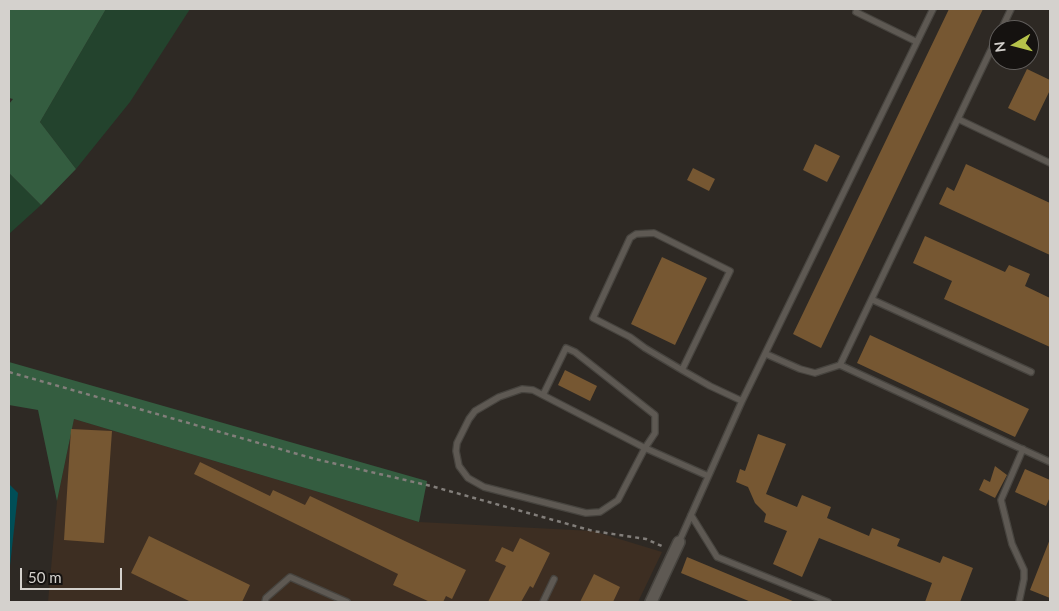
<!DOCTYPE html>
<style>
body{margin:0}
#map{position:relative;width:1059px;height:611px;overflow:hidden;background:#2e2924;font-family:Lato,sans-serif}
canvas{display:block}
.frame{position:absolute;inset:0;border:10px solid #d4d1cd;pointer-events:none}
.north{position:absolute;left:989px;top:20px;width:50px;height:50px;box-sizing:border-box;background:#151210;border:1px solid #615e5c;border-radius:50%;rotate:262deg;font-size:14px;font-weight:700;line-height:20px;text-align:center;color:#d4d1cd}
.north::after{content:'';display:block;margin:auto;width:18px;height:22px;background:#b5c24a;clip-path:polygon(50% 0,100% 100%,50% 72%,0 100%)}
.scale{position:absolute;left:20px;top:568px;width:102px;height:22px;box-sizing:border-box;border:2px solid #d4d1cd;border-top:0;padding-left:6px;font-size:15px;line-height:18px;white-space:nowrap;color:#d4d1cd;-webkit-text-stroke:4px #151210;paint-order:stroke}
</style>
<div id="map">
<canvas width="1059" height="611"></canvas>
<div class="frame"></div>
<div class="north">N</div>
<div class="scale">50 m</div>
</div>
<script>
const g = document.querySelector('canvas').getContext('2d');
g.lineJoin = 'round';
function fillPath(path, color) { g.fillStyle = color; g.fill(path, 'evenodd'); }
const toPath = rows => new Path2D(rows.map(r => 'M' + r).join(''));
function stroke(path, color, width, dash) { g.strokeStyle = color; g.lineWidth = width; g.lineCap = dash ? 'butt' : 'round'; g.setLineDash(dash || []); g.stroke(path); }
const commercial = toPath([
 [74,419,419,522,593,531,662,552,638,602,48,602,57,501]
]);
const green = toPath([
 [106,9,190,9,130,102,76,169,40,122],
 [9,173,41,205,9,234]
]);
const forest = toPath([
 [9,9,106,9,40,122,76,169,41,205,9,173,9,104,13,99,9,98],
 [9,362,427,481,419,522,74,419,57,501,38,410,9,405]
]);
const water = toPath([
 [9,484,18,493,9,575]
]);
const building = toPath([
 [949,9,983,9,821,348,793,334],
 [1027,69,1050,80,1050,90,1035,121,1008,108],
 [815,144,840,156,827,182,803,170],
 [966,164,1050,203,1050,255,939,204,947,187,954,191],
 [693,168,715,179,709,191,687,180],
 [925,236,1005,272,1009,265,1030,274,1025,286,1050,298,1050,347,944,299,952,281,913,263],
 [662,257,707,278,675,345,631,324],
 [870,335,1029,409,1015,437,857,363],
 [565,370,597,386,590,401,558,385],
 [71,429,112,431,104,543,64,540],
 [758,434,786,444,766,494,797,507,802,495,831,507,827,518,869,536,872,528,900,539,897,546,940,563,943,556,973,568,960,602,925,602,932,583,819,538,802,577,773,564,787,531,764,522,766,514,755,503,748,487,736,482,740,469,745,471],
 [200,462,270,496,273,490,305,505,310,496,466,570,452,599,446,596,443,602,430,602,393,585,398,574,194,474],
 [995,466,1007,475,995,498,979,490,984,479,990,482],
 [1025,469,1050,480,1050,497,1046,506,1015,492],
 [149,536,250,585,242,602,191,602,131,573],
 [520,538,550,553,533,588,530,586,521,602,488,602,506,566,495,561,502,547,513,552],
 [1050,539,1050,598,1030,590],
 [687,557,795,602,751,602,681,573],
 [594,574,620,587,613,602,580,602]
]);
const path = toPath([
 [9,372,315,459,431,486,593,531,646,539,664,547]
]);
const lane = toPath([
 [856,12,917,42],
 [1001,30,1011,9],
 [958,119,1050,163],
 [873,300,1031,372],
 [766,354,800,369,815,373,840,365,999,33],
 [840,365,1050,462],
 [682,370,730,271,654,233,636,234,630,238,593,318,630,337,645,348,682,370,710,386,742,401],
 [543,395,566,348,575,352,655,415,655,433,645,448,618,500,600,512,586,513,484,487,468,478,459,466,456,451,457,443,469,419,475,411,499,397,522,389,533,390,645,448,708,476],
 [691,515,717,557,828,602],
 [679,542,742,401,933,9],
 [265,602,266,598,290,577,347,602],
 [543,602,554,579],
 [1019,602,1024,579,1024,570,1012,544,1001,500,1023,449]
]);
const street = toPath([
 [651,602,679,542]
]);
fillPath(commercial, '#3d2e22');
fillPath(green, '#23432d');
fillPath(forest, '#345d40');
fillPath(water, '#004e57');
fillPath(building, '#765732');
stroke(lane, '#47443f', 8);
stroke(street, '#47443f', 14);
stroke(path, '#827e7a', 2.5, [4, 4]);
stroke(lane, '#5e5953', 5.5);
stroke(street, '#5e5953', 11);
</script>
